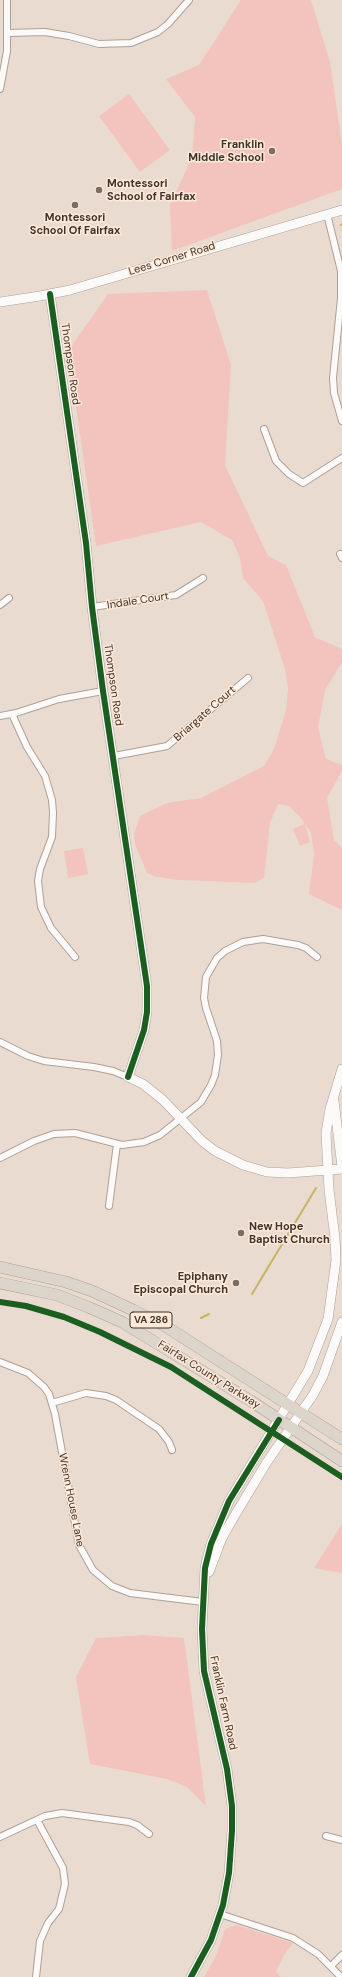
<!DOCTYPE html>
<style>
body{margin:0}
canvas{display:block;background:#eadbd0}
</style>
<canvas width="342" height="1977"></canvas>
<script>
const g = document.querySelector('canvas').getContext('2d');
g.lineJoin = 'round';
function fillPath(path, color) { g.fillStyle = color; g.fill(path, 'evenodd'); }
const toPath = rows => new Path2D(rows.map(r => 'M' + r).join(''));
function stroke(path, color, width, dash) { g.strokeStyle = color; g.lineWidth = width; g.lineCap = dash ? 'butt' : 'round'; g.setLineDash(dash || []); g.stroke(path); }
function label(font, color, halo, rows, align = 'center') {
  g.font = font + ' "DM Sans",sans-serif'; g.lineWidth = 3; g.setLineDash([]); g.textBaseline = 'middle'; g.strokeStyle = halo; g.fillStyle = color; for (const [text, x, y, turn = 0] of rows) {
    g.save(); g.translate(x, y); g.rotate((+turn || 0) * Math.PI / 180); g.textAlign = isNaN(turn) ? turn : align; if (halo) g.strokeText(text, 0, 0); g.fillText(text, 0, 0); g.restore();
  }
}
const green = toPath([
 [241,0,311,0,330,62,342,144,342,189,172,251,170,205,192,157,195,117,166,79,199,65],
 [129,94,170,150,140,172,99,116],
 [207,290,231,365,225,465,268,556,286,565,315,637,342,649,342,662,325,690,318,727,326,759,342,765,342,771,327,798,334,840,342,848,342,910,309,894,314,854,311,832,305,825,310,842,300,846,293,829,304,824,303,820,289,806,278,804,270,823,264,878,255,883,178,880,157,877,147,873,135,844,134,834,140,816,167,803,201,798,264,766,274,749,286,710,288,689,285,669,263,601,243,578,240,558,232,540,201,522,96,546,68,351,108,294],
 [83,848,88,874,68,878,64,851],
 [342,1524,342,1573,314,1568],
 [144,1635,184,1638,206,1806,187,1787,167,1779,90,1764,76,1677,96,1638],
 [236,1925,293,1943,284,1955,276,1972,281,1977,204,1977,216,1956,225,1929]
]);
const stream = toPath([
 [341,225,342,224],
 [252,1294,316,1188],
 [201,1318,209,1314]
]);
const street = toPath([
 [7,33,45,32,69,36,99,44,131,43,158,32,168,24,189,0],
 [0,89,7,51,7,0],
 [327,214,341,271,341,298,333,378,334,393,342,421],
 [264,429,276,461,289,474,303,483,342,458],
 [340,554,342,558],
 [0,605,9,598],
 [92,607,176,595,203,578],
 [12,714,27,747,45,776,52,800,53,813,52,837,40,869,38,881,41,907,51,928,75,957],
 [0,716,16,713,59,699,103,691],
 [114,756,167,746,248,678],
 [0,1042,28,1056,44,1061,94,1067,113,1071,128,1077],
 [0,1158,34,1141,54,1134,75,1133,122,1145,144,1142,160,1135,201,1102,211,1085,215,1075,218,1055,217,1041,206,1008,204,998,206,977,217,958,225,951,243,942,263,939,298,945,306,948,317,957],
 [109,1206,117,1144],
 [0,1362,28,1373,44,1387,49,1394,55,1414,79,1545,93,1570,112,1586,130,1593,203,1602],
 [52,1403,86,1393,106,1396,116,1400,159,1429,169,1442,172,1450],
 [326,1836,342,1840],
 [0,1837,45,1816,62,1813,129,1822,137,1825,149,1834],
 [220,1914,293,1938,318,1954,341,1977],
 [331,1966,342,1955],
 [36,1977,40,1941,48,1923,59,1909,65,1884,63,1868,37,1820]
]);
const secondary = toPath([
 [50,294,86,543,92,607,103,691,147,986,147,1012,144,1030,128,1077,143,1084,163,1100,202,1141,215,1151,243,1165,267,1172,288,1173,342,1169],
 [0,302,40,296,70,290,342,210],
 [334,1101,342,1167],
 [209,1572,222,1538,235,1515,267,1462,313,1395,323,1376,342,1322],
 [191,1977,211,1940,223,1905,229,1873,232,1831,232,1806,227,1769,204,1671,202,1629,205,1568,211,1544,229,1501,308,1371,328,1319,336,1260,335,1238,329,1190,326,1133,330,1109,342,1069]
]);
const highway = toPath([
 [0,1267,66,1282,92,1291,133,1310,165,1326,342,1439],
 [0,1283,57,1295,88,1307,122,1322,251,1401,342,1461]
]);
const cycleway = toPath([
 [50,294,86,543,92,607,103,691,147,986,147,1012,144,1030,128,1077],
 [0,1302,26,1306,64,1317,100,1332,171,1367,342,1477],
 [191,1977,211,1940,223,1905,229,1873,232,1831,232,1806,227,1769,204,1671,202,1629,205,1568,211,1544,229,1501,279,1420]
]);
const markers = [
 [272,151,4,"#7a6e65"],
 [99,190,4,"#7a6e65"],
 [75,205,4,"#7a6e65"],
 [241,1233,4,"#7a6e65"],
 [236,1283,4,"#7a6e65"]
];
const shields = [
 [151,1320,42]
];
const shieldNames = [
 ["VA 286",151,1320]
];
const poiNames = [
 ["Franklin",264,145],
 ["Middle School",264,158],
 ["Montessori",107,184,"left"],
 ["School of Fairfax",107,197,"left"],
 ["Montessori",75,218,"center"],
 ["School Of Fairfax",75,231,"center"],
 ["New Hope",249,1227,"left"],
 ["Baptist Church",249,1240,"left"],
 ["Epiphany",228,1277],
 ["Episcopal Church",228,1290]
];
const streetNames = [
 ["Lees Corner Road",172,259,-17],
 ["Thompson Road",70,364,82],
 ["Indale Court",138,601,-9],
 ["Thompson Road",113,685,82],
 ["Briargate Court",205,714,-41],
 ["Fairfax County Parkway",209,1375,32],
 ["Wrenn House Lane",71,1500,79],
 ["Franklin Farm Road",223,1703,78]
];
fillPath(green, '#f2c4bd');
stroke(stream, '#c8b362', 2);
stroke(street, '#aca198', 8);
stroke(secondary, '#aca198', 10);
stroke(highway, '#aea194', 12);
stroke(street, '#fcfaf8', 6);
stroke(secondary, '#fcfaf8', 9);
stroke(highway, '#dcd5cc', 11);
stroke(cycleway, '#1b5e20', 6);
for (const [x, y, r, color] of markers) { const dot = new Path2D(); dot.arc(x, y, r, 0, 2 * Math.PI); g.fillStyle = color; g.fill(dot); stroke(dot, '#fee8d8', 1.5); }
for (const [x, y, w] of shields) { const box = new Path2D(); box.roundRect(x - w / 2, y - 8, w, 16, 3); g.fillStyle = '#fee8d8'; g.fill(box); stroke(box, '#3e342c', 1); }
label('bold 10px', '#3e342c', null, shieldNames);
label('bold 11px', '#3e342c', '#fee8d8', poiNames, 'right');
label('11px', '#3e342c', '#fee8d8', streetNames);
</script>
